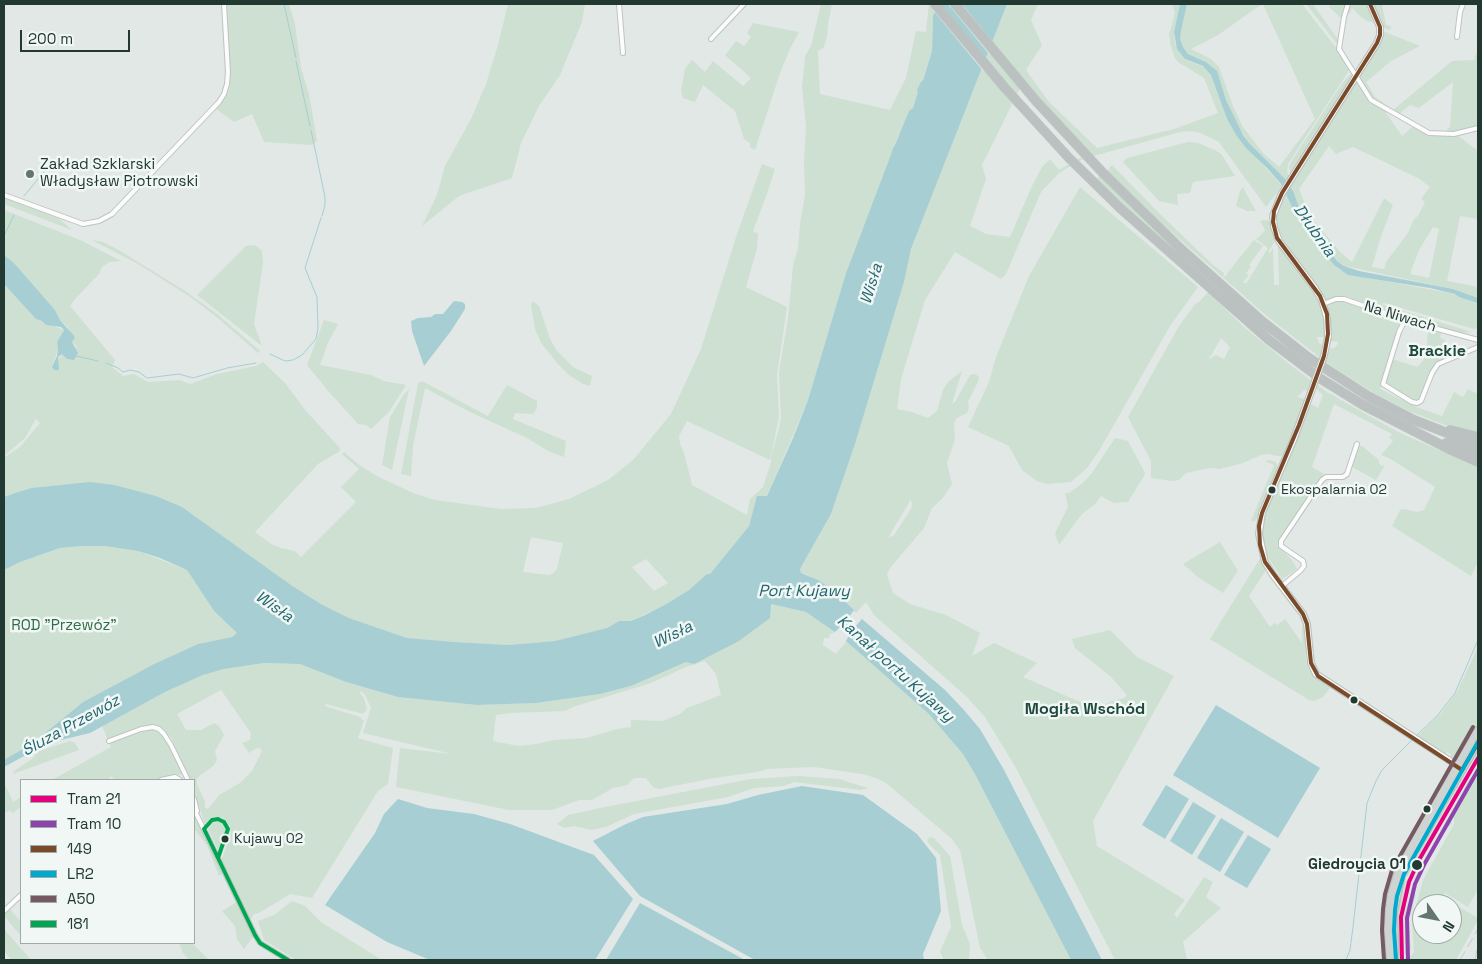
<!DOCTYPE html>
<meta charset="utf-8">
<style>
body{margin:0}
#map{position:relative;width:1482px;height:964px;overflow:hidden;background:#e2e8e5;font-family:"Space Grotesk",sans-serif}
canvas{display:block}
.frame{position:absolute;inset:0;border:5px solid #223932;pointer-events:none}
.legend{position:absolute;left:20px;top:779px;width:175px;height:165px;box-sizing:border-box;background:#f1f7f4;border:1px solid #9eaba6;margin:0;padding:6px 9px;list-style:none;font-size:15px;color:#223932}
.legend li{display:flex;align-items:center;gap:10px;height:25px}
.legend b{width:25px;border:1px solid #9eaba6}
.north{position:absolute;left:1412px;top:894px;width:50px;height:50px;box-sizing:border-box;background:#f1f7f4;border:1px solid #9eaba6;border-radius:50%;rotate:123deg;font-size:14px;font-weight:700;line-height:20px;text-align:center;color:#223932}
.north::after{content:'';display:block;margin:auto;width:18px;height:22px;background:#657671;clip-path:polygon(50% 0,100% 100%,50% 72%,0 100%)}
.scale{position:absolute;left:20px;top:30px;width:110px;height:22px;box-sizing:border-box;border:2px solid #223932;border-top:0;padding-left:6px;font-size:15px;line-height:18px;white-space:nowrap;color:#223932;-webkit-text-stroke:4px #f1f7f4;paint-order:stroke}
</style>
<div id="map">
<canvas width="1482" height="964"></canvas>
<div class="frame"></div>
<ul class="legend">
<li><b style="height:6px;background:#e5007d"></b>Tram 21</li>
<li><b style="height:6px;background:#8e44ad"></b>Tram 10</li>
<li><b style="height:6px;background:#7a4b2a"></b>149</li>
<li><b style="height:6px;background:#00a9ce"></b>LR2</li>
<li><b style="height:6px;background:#755a61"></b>A50</li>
<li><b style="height:6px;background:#00a651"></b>181</li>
</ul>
<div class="north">N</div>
<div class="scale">200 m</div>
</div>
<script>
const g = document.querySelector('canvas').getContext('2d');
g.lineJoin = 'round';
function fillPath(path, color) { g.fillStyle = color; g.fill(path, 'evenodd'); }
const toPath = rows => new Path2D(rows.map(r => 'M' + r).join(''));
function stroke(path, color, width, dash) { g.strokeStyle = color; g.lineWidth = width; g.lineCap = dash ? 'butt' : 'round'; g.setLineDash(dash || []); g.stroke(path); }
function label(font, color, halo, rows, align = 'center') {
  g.font = font + ' "Space Grotesk",sans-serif'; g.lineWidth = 5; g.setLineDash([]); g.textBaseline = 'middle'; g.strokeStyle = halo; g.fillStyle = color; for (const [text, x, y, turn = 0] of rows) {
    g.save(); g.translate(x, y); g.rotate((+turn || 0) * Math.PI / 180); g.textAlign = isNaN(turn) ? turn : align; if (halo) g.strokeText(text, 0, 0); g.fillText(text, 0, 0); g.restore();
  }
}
const green = toPath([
 [227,4,289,4,295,24,301,68,309,94,317,141,312,145,264,142,252,114,234,122,216,109,227,94,230,83],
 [508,4,585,4,582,22,560,75,539,106,521,143,512,178,459,196,422,226,437,195,445,166,471,119,486,84,498,45],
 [821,4,832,4,828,24,827,37,824,47,818,51,820,94,890,110,906,78,916,31,926,32,929,4,938,4,933,16,932,51,913,109,893,148,890,157,846,273,808,400,767,496,757,497,749,526,710,574,707,574,689,590,668,603,631,621,619,621,607,628,555,641,508,645,455,642,407,638,349,618,321,604,291,585,182,507,156,496,15,493,4,497,4,458,21,446,40,423,36,419,25,438,4,456,4,283,36,319,64,330,57,342,58,349,52,367,62,354,77,347,72,342,68,327,60,320,55,310,14,263,4,255,4,210,80,240,121,261,109,262,102,267,99,274,76,298,70,306,115,360,112,367,123,376,134,374,148,382,179,380,190,384,217,374,256,366,263,362,285,383,306,411,340,448,340,451,318,464,255,532,271,544,281,548,295,551,301,557,356,502,341,487,359,469,342,454,344,452,358,464,377,476,413,493,435,500,501,509,536,508,569,499,608,480,633,460,671,414,701,349,737,234,762,164,775,169,767,194,753,231,758,234,757,248,746,287,787,307,777,375,779,417,770,460,687,421,679,436,680,444,684,453,692,485,747,515,750,499,763,487,771,462,771,456,779,428,781,418,779,372,788,318,793,265,798,249,800,224,805,195,804,161,806,126,802,87,804,68,805,56,811,46],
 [531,537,563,543,557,569,552,574,549,575,523,572],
 [646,559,668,583,654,591,632,567],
 [1007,4,1038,4,1031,20,1042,45,1026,70,1049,102,1097,148,1174,129,1218,113,1204,78,1178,62,1175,58,1171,46,1169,35,1175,13,1172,4,1180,4,1174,32,1175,43,1178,50,1186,60,1204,67,1211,75,1227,119,1236,135,1282,186,1266,207,1219,142,1198,132,1190,131,1180,132,1083,159,1067,168,1058,174,1041,192,1006,274,1001,279,955,252,925,300,901,379,897,409,912,412,928,418,937,411,943,390,948,382,962,371,952,404,955,402,970,375,975,374,979,377,978,382,968,402,969,407,967,413,957,418,954,423,955,439,947,463,952,484,942,499,932,508,924,528,890,568,887,574,893,593,910,604,946,615,980,633,972,656,994,643,1037,663,1023,677,1096,709,1112,701,1124,698,1127,695,1111,677,1075,648,1072,639,1110,630,1137,657,1174,676,1093,821,1097,846,1185,900,1174,914,1177,918,1204,877,1213,882,1206,897,1221,908,1183,942,1187,960,1115,960,1016,768,985,717,967,697,874,615,866,602,856,613,845,601,808,575,801,573,800,569,831,514,855,444,904,282,911,249],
 [1024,80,1089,153,1059,170,1050,159,1042,167,1031,188,1010,237,986,234,970,226,986,179,982,165],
 [911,499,912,504,911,509,894,535,888,538],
 [1187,4,1262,4,1218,35,1191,49,1211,59,1219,67,1233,106,1243,127,1263,153,1279,167,1315,119,1263,4,1302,4,1337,49,1350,69,1288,164,1287,172,1289,176,1286,181,1249,143,1237,125,1226,100,1216,71,1206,62,1188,54,1183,47,1180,39,1181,31],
 [1306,4,1313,4,1339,41,1338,45],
 [1332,4,1368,4,1376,23,1367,21,1361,17,1352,8,1350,13,1342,19,1329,7],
 [1373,4,1403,4,1382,5,1386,25,1391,26,1390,30,1386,29,1382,26],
 [753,23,799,32,790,49,780,73,755,150,749,147,751,144,744,139,735,111,703,85,695,102,683,98,681,90,685,69,692,60,705,72,713,61,743,86,751,78,725,55,736,41,744,46,751,37,747,33],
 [1383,31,1420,46,1391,61,1366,82,1375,97,1393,110,1452,61,1474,60,1478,49,1478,126,1454,133,1448,132,1447,129,1450,127,1453,82,1419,108,1410,105,1399,114,1372,99,1359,78,1379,45],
 [1352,74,1353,78,1290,174,1289,166,1291,162,1339,88,1349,75],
 [1357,82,1371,102,1387,111,1386,113,1402,136,1413,126,1423,131,1457,135,1478,151,1478,219,1460,216,1447,281,1474,286,1478,288,1478,298,1453,289,1345,266,1336,260,1301,213,1290,187],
 [1329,146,1336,154,1353,147,1418,178,1430,187,1421,199,1425,202,1418,216,1414,219,1408,233,1386,262,1384,269,1372,267,1380,239,1393,205,1384,198,1352,262,1340,252,1311,217,1306,207,1299,189],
 [1433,227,1439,229,1429,278,1410,274,1419,250],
 [1188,142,1198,143,1217,151,1222,155,1235,176,1193,182,1190,193,1177,194,1178,205,1159,201,1123,162,1127,158],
 [1112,165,1161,215,1213,265,1224,273,1223,277,1225,276,1254,240,1263,246,1249,265,1251,267,1246,273,1249,275,1243,282,1246,284,1268,248,1256,239,1259,237,1265,230,1260,221,1265,220,1269,221,1275,241,1268,252,1270,253,1273,248,1274,285,1279,285,1278,245,1316,297,1322,308,1326,333,1324,337,1317,337,1319,343,1322,345,1321,352,1328,357,1330,349,1334,348,1338,344,1338,342,1331,341,1330,318,1327,307,1332,303,1340,300,1345,301,1400,320,1400,325,1380,389,1419,408,1442,416,1454,392,1463,397,1468,389,1478,394,1478,434,1445,425,1409,411,1374,393,1327,363,1268,317,1159,221,1107,171],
 [1100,175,1160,234,1207,277,1200,273,1096,180],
 [1080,187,1198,287,1170,326,1099,451,1087,468,1071,482,1047,484,1037,481,1022,470,1009,446,968,427,989,382,996,357,1029,276],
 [1243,187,1247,195,1256,211,1247,211,1236,206,1240,191],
 [1286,194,1294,211,1333,264,1340,270,1368,278,1455,294,1459,297,1478,302,1478,314,1475,314,1478,316,1477,328,1474,329,1384,303,1381,304,1472,332,1461,333,1404,318,1344,296,1325,301,1285,243,1278,229,1277,216,1279,208],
 [4,197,58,218,72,230,4,204],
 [92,240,103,242,117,249,185,291,217,314,260,351,258,353,218,318,189,296,138,264],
 [255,245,262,251,263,263,254,324,262,346,197,295,246,246],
 [1208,292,1245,328,1293,367,1327,392,1398,432,1478,467,1478,562,1471,576,1392,526,1400,510,1403,509,1417,512,1424,510,1435,487,1389,458,1381,455,1393,441,1389,437,1392,434,1334,404,1312,467,1324,474,1297,513,1277,545,1292,560,1297,569,1282,579,1266,554,1261,534,1263,522,1272,497,1311,404,1318,408,1323,395,1310,384,1307,391,1304,390,1297,397,1304,399,1304,403,1284,454,1282,456,1277,456,1269,454,1261,455,1243,463,1220,469,1210,468,1186,473,1179,480,1173,481,1151,478,1151,461,1128,417,1179,326,1196,303,1198,303],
 [1221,338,1230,347,1224,359,1216,355,1209,359],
 [533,301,539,306,550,339,557,351,573,367,592,376,590,386,583,384,569,375,558,364,541,343,535,329,531,305],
 [324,320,338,324,328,343,320,365,371,375,384,381,406,385,389,412,371,429,366,425,358,424,330,393,307,365],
 [1428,330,1441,333,1440,338,1445,340,1443,359,1437,364,1422,397,1417,402,1388,385,1386,380,1392,359,1417,367,1422,362,1426,356],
 [422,381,488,416,507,385,537,401,537,408,533,414,515,413,513,419,566,441,564,457,548,451,527,438,470,412,425,388,413,446,411,476,401,474,418,383],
 [409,389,392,470,382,465,390,417,403,396],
 [1115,438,1128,441,1145,473,1144,476,1128,502,1114,503,1101,496,1095,504,1082,514,1059,545,1055,533,1068,507,1065,493,1069,493,1083,483,1092,473],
 [1362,446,1379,460,1379,463,1382,466,1385,465,1376,480,1352,467,1357,447],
 [1269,460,1276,462,1278,469,1261,504,1258,517,1255,521,1251,521,1274,465,1265,461],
 [1220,542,1238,571,1223,593,1199,578,1183,564],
 [81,546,105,546,138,551,187,570,214,611,237,633,232,637,198,644,154,664,83,702,45,733,45,735,38,740,4,760,4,570,20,562,60,548],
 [1261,557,1266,570,1249,596,1270,627,1275,623,1277,625,1285,619,1302,643,1302,625,1304,628,1306,661,1309,670,1314,677,1330,688,1323,697,1314,701,1309,700,1210,639],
 [771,604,806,612,832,629,835,632,830,634,829,638,824,638,823,645,836,654,847,641,929,714,942,727,963,754,976,776,1071,960,988,960,980,948,960,850,952,839,886,783,876,778,862,774,814,767,768,769,757,772,714,778,659,789,653,787,646,778,634,778,627,785,613,788,592,800,579,800,552,810,509,810,396,787,400,748,452,754,363,733,371,708,365,695,361,691,360,693,364,698,367,709,363,714,326,704,325,706,360,717,364,721,358,738,393,748,388,784,378,791,312,898,290,894,259,913,254,914,250,920,221,861,231,835,230,826,222,817,215,817,210,819,205,824,194,792,194,780,190,780,171,737,168,736,166,739,184,774,160,778,160,780,115,780,111,776,108,780,52,780,111,747,102,726,165,692,203,675,224,669,264,663,300,664,346,682,398,697,477,705,536,703,600,694,631,686,686,662,739,641,769,618],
 [705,661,716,674,721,695,687,708,680,714,663,721,631,720,631,727,617,729,587,738,554,740,537,744,518,746,493,741,496,715,510,713,565,711,573,707,651,683,686,667],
 [221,690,251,733,250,740,242,743,249,753,257,748,260,748,262,751,252,771,240,783,219,795,208,809,205,808,205,802,197,784,197,778,214,765,217,760,215,751,224,735,219,726,214,723,201,730,186,730,177,714],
 [1478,647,1478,726,1461,755,1456,758,1451,757,1451,755,1447,752,1445,755,1418,736,1441,713,1458,690],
 [70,741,75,743,79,750,13,774,14,771,33,758,39,751],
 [799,776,839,779,868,788,861,790,794,782,784,786,754,788,728,797,634,814,606,827,591,830,574,826,564,828,557,824,568,815,605,807,751,779],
 [1467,776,1423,853,1419,856,1414,863,1408,876,1406,876,1427,836,1435,826,1464,777],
 [1470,778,1478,778,1478,889,1468,907,1445,893,1442,897,1478,918,1478,920,1456,960,1405,960,1405,957,1411,956,1414,952,1412,920,1423,880,1454,824,1454,818,1451,815,1449,817,1452,823,1449,827,1446,825,1417,878,1419,881,1414,879],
 [1422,904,1452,904,1452,934,1422,934],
 [4,782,13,802,21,797,21,807,12,813,10,810,4,814],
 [194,811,224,873,219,876,207,845,194,829],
 [1424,816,1423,821,1396,873,1388,960,1385,960,1383,918,1389,884,1400,856],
 [217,821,223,823,227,830,225,837,218,850,208,829,212,823],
 [929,837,934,838,950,856,962,925,970,944,969,960,944,960,940,951,951,927,940,855,927,842],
 [1405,878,1409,880,1400,913,1399,934,1401,955,1399,955,1397,913],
 [1415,882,1412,892,1416,895,1409,920,1411,949,1409,953,1405,954,1404,914],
 [21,896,21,899,10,909,21,922,21,936,4,916,4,912],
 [292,901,305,906,321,922,382,960,296,960,264,940,258,921,274,915],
 [237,902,253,934,253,937,244,949,237,939,235,926,222,911],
 [4,929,31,960,11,960,4,950],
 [179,943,192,943,209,960,189,960,183,953]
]);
const water = toPath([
 [938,4,1007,4,911,249,904,282,855,444,831,514,800,569,801,573,818,580,833,590,854,610,849,617,850,618,849,621,855,627,862,619,945,690,963,709,980,729,1004,770,1102,960,1071,960,976,776,963,754,929,714,846,641,851,632,844,626,842,628,840,627,835,632,806,612,771,604,770,618,739,641,694,664,686,662,631,686,600,694,536,703,477,705,398,697,346,682,300,664,264,663,224,669,203,675,165,692,90,733,48,743,4,767,4,760,38,740,45,735,45,733,83,702,154,664,198,644,232,637,237,633,214,611,187,570,160,558,138,551,105,546,81,546,60,548,20,562,4,570,4,497,15,493,32,488,90,482,114,485,156,496,182,507,291,585,321,604,349,618,407,638,455,642,508,645,555,641,607,628,619,621,631,621,645,615,668,603,689,590,707,574,710,574,749,526,757,496,767,496,793,438,808,400,846,273,890,157,893,148,896,143,909,111,913,108,918,92,917,90,921,82,923,80,932,51,933,16],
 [1180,4,1187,4,1181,31,1180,39,1183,47,1188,54,1206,62,1217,71,1226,100,1243,135,1249,143,1285,179,1293,191,1301,213,1337,261,1344,266,1359,271,1453,289,1478,298,1478,303,1459,297,1455,294,1430,288,1348,275,1334,265,1321,249,1294,211,1281,184,1267,168,1246,148,1236,135,1227,119,1211,75,1203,66,1185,59,1177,49,1174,32],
 [4,255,14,263,55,310,60,320,75,337,72,342,78,353,74,360,67,359,62,354,58,357,59,370,54,370,52,367,57,356,58,349,57,342,64,330,61,327,46,325,42,321,36,319,5,285],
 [454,301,462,302,465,304,465,309,451,331,424,366,412,331,411,321,418,318,431,317,435,314,443,314],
 [1216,705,1320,768,1278,838,1173,775],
 [1166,785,1189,799,1165,839,1142,825],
 [802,786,863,795,917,834,936,858,941,911,923,954,924,960,755,960,640,896,593,841,626,824,643,817,727,804,758,795],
 [398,799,427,808,474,814,510,824,594,855,633,899,595,960,430,960,387,942,325,905,375,833,384,814],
 [1193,802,1216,816,1192,855,1170,841],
 [1221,818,1244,832,1220,872,1197,858],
 [1248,835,1271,849,1247,888,1224,875],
 [640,903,745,960,606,960]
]);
const pier = toPath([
 [935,4,941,4,987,60,983,71,933,10],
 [948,4,962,4,994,43,989,54]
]);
const stream = toPath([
 [284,4,296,58],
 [296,61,310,126],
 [311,130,325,197,325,205,322,216],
 [24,196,53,161],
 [4,236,14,215],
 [270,354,285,361,293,360,302,355,316,339,318,328,317,297,305,268,321,218],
 [76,356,98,361],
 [106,363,118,368,123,372,130,370,139,372,147,378,179,374,193,378,227,368,256,363],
 [1416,736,1437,716,1455,693,1478,640],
 [1346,960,1350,950,1353,927,1367,803,1376,781,1382,770,1413,739]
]);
const street = toPath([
 [619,4,623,53],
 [1348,4,1344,17,1339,49,1371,100,1429,133,1454,134,1478,128],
 [1457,37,1460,12,1463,4],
 [711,39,744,4],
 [4,195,83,224,99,221,112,214,219,102,224,94,227,84,228,72,224,4],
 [1323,304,1336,299,1344,299,1405,320,1478,340],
 [1405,320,1399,332,1383,384,1412,402,1417,403,1421,401,1432,373,1438,364,1478,347],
 [1282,586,1300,571,1304,566,1303,561,1281,546,1281,541,1322,480,1326,477,1343,477,1347,474,1357,444],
 [109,741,141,729,153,727,159,729,164,734,171,745,188,780],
 [161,780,175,777,180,780],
 [194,799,197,811],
 [194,809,255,935,260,943,288,960],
 [4,911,21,895]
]);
const secondary = toPath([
 [1328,337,1327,318,1322,300,1314,287,1279,241,1274,227,1273,216,1281,195,1377,43,1380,35,1380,27,1370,4],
 [1307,403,1293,441,1262,513,1259,534,1265,562,1273,575,1303,614,1307,624,1311,663,1316,674,1461,768]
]);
const primary = toPath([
 [1390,960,1388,930,1389,909,1391,895,1398,872,1412,845,1478,730],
 [1395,960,1394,912,1401,877,1413,854,1478,743]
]);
const highway = toPath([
 [935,4,1005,88,1069,158,1120,208,1269,340,1321,379,1363,405,1451,450,1478,462],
 [955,4,1036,101,1103,173,1180,248,1263,322,1309,358,1368,396,1414,420,1478,445],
 [1450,430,1478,437],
 [1446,443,1478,454]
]);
const rail = toPath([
 [1460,960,1478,929],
 [1475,960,1478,942]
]);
const secondaryBridge = toPath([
 [1307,403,1324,356,1328,337]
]);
const bus1 = toPath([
 [1370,4,1380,27,1380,35,1377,43,1282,193,1274,211,1273,222,1277,238,1320,296,1327,314,1328,334,1324,356,1299,425,1262,513,1259,526,1260,545,1265,562,1303,614,1307,624,1311,663,1318,676,1462,770,1478,743]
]);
const bus2 = toPath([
 [1396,960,1394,930,1395,910,1397,896,1404,874,1478,742]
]);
const bus3 = toPath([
 [1384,960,1382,930,1383,909,1385,894,1392,870,1473,727]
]);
const bus4 = toPath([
 [218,858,228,829,224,822,218,819,212,820,204,829,255,935,260,943,288,960]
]);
const tram1 = toPath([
 [1402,960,1401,917,1409,882,1419,860,1478,758]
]);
const tram2 = toPath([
 [1408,960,1407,918,1415,884,1425,863,1478,770]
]);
const markers = [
 [30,174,5,"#657671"],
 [1272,490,4.5,"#223932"],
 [1354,700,4.5,"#223932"],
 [1427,809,4.5,"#223932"],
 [225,839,4.5,"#223932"],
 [1417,865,6,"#223932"]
];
const busNames = [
 ["Ekospalarnia 02",1281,490],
 ["Kujawy 02",234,839]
];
const poiNames = [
 ["Zakład Szklarski",40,165],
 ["Władysław Piotrowski",40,182]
];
const streetNames = [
 ["Na Niwach",1400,317,17]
];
const parkNames = [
 ["ROD \"Przewóz\"",64,626]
];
const stopNames = [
 ["Giedroycia 01",1406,865]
];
const waterNames = [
 ["Dłubnia",1314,231,55],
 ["Wisła",872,284,-73],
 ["Port Kujawy",804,592],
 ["Wisła",274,607,35],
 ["Wisła",673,635,-26],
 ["Kanał portu Kujawy",895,669,42],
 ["Śluza Przewóz",71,726,-29]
];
const neighbourhoodNames = [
 ["Brackie",1437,352],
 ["Mogiła Wschód",1085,710]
];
fillPath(green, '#cde0d2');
fillPath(water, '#a6ced3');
fillPath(pier, '#e2e8e5');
stroke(stream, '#a6ced3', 1);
stroke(street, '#bfc4c2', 6);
stroke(secondary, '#bfc5c2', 8);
stroke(primary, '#bcc4c1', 9);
stroke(highway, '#bcc4c1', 10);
stroke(street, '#fbfcfb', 4);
stroke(secondary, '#fbfcfb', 5.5);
stroke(primary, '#ced4d2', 6);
stroke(highway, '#bbc1c0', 8);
stroke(rail, '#c6cac9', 1, [10, 5]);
stroke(secondaryBridge, '#bfc5c2', 8, []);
stroke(secondaryBridge, '#fbfcfb', 5.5);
stroke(bus1, '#7a4b2a', 4);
stroke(bus2, '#00a9ce', 4);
stroke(bus3, '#755a61', 4);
stroke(bus4, '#00a651', 4);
stroke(tram1, '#e5007d', 4);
stroke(tram2, '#8e44ad', 4);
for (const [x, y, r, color] of markers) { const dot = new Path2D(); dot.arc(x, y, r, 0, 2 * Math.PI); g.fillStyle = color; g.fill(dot); stroke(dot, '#f1f7f4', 2); }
label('14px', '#223932', '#f1f7f4', busNames, 'left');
label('15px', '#223932', '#f1f7f4', poiNames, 'left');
label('15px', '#223932', '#f1f7f4', streetNames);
label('15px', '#306d46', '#f1f7f4', parkNames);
label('bold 15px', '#223932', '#f1f7f4', stopNames, 'right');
label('italic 16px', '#216570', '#f1f7f4', waterNames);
label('bold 16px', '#20493e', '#f1f7f4', neighbourhoodNames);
</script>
